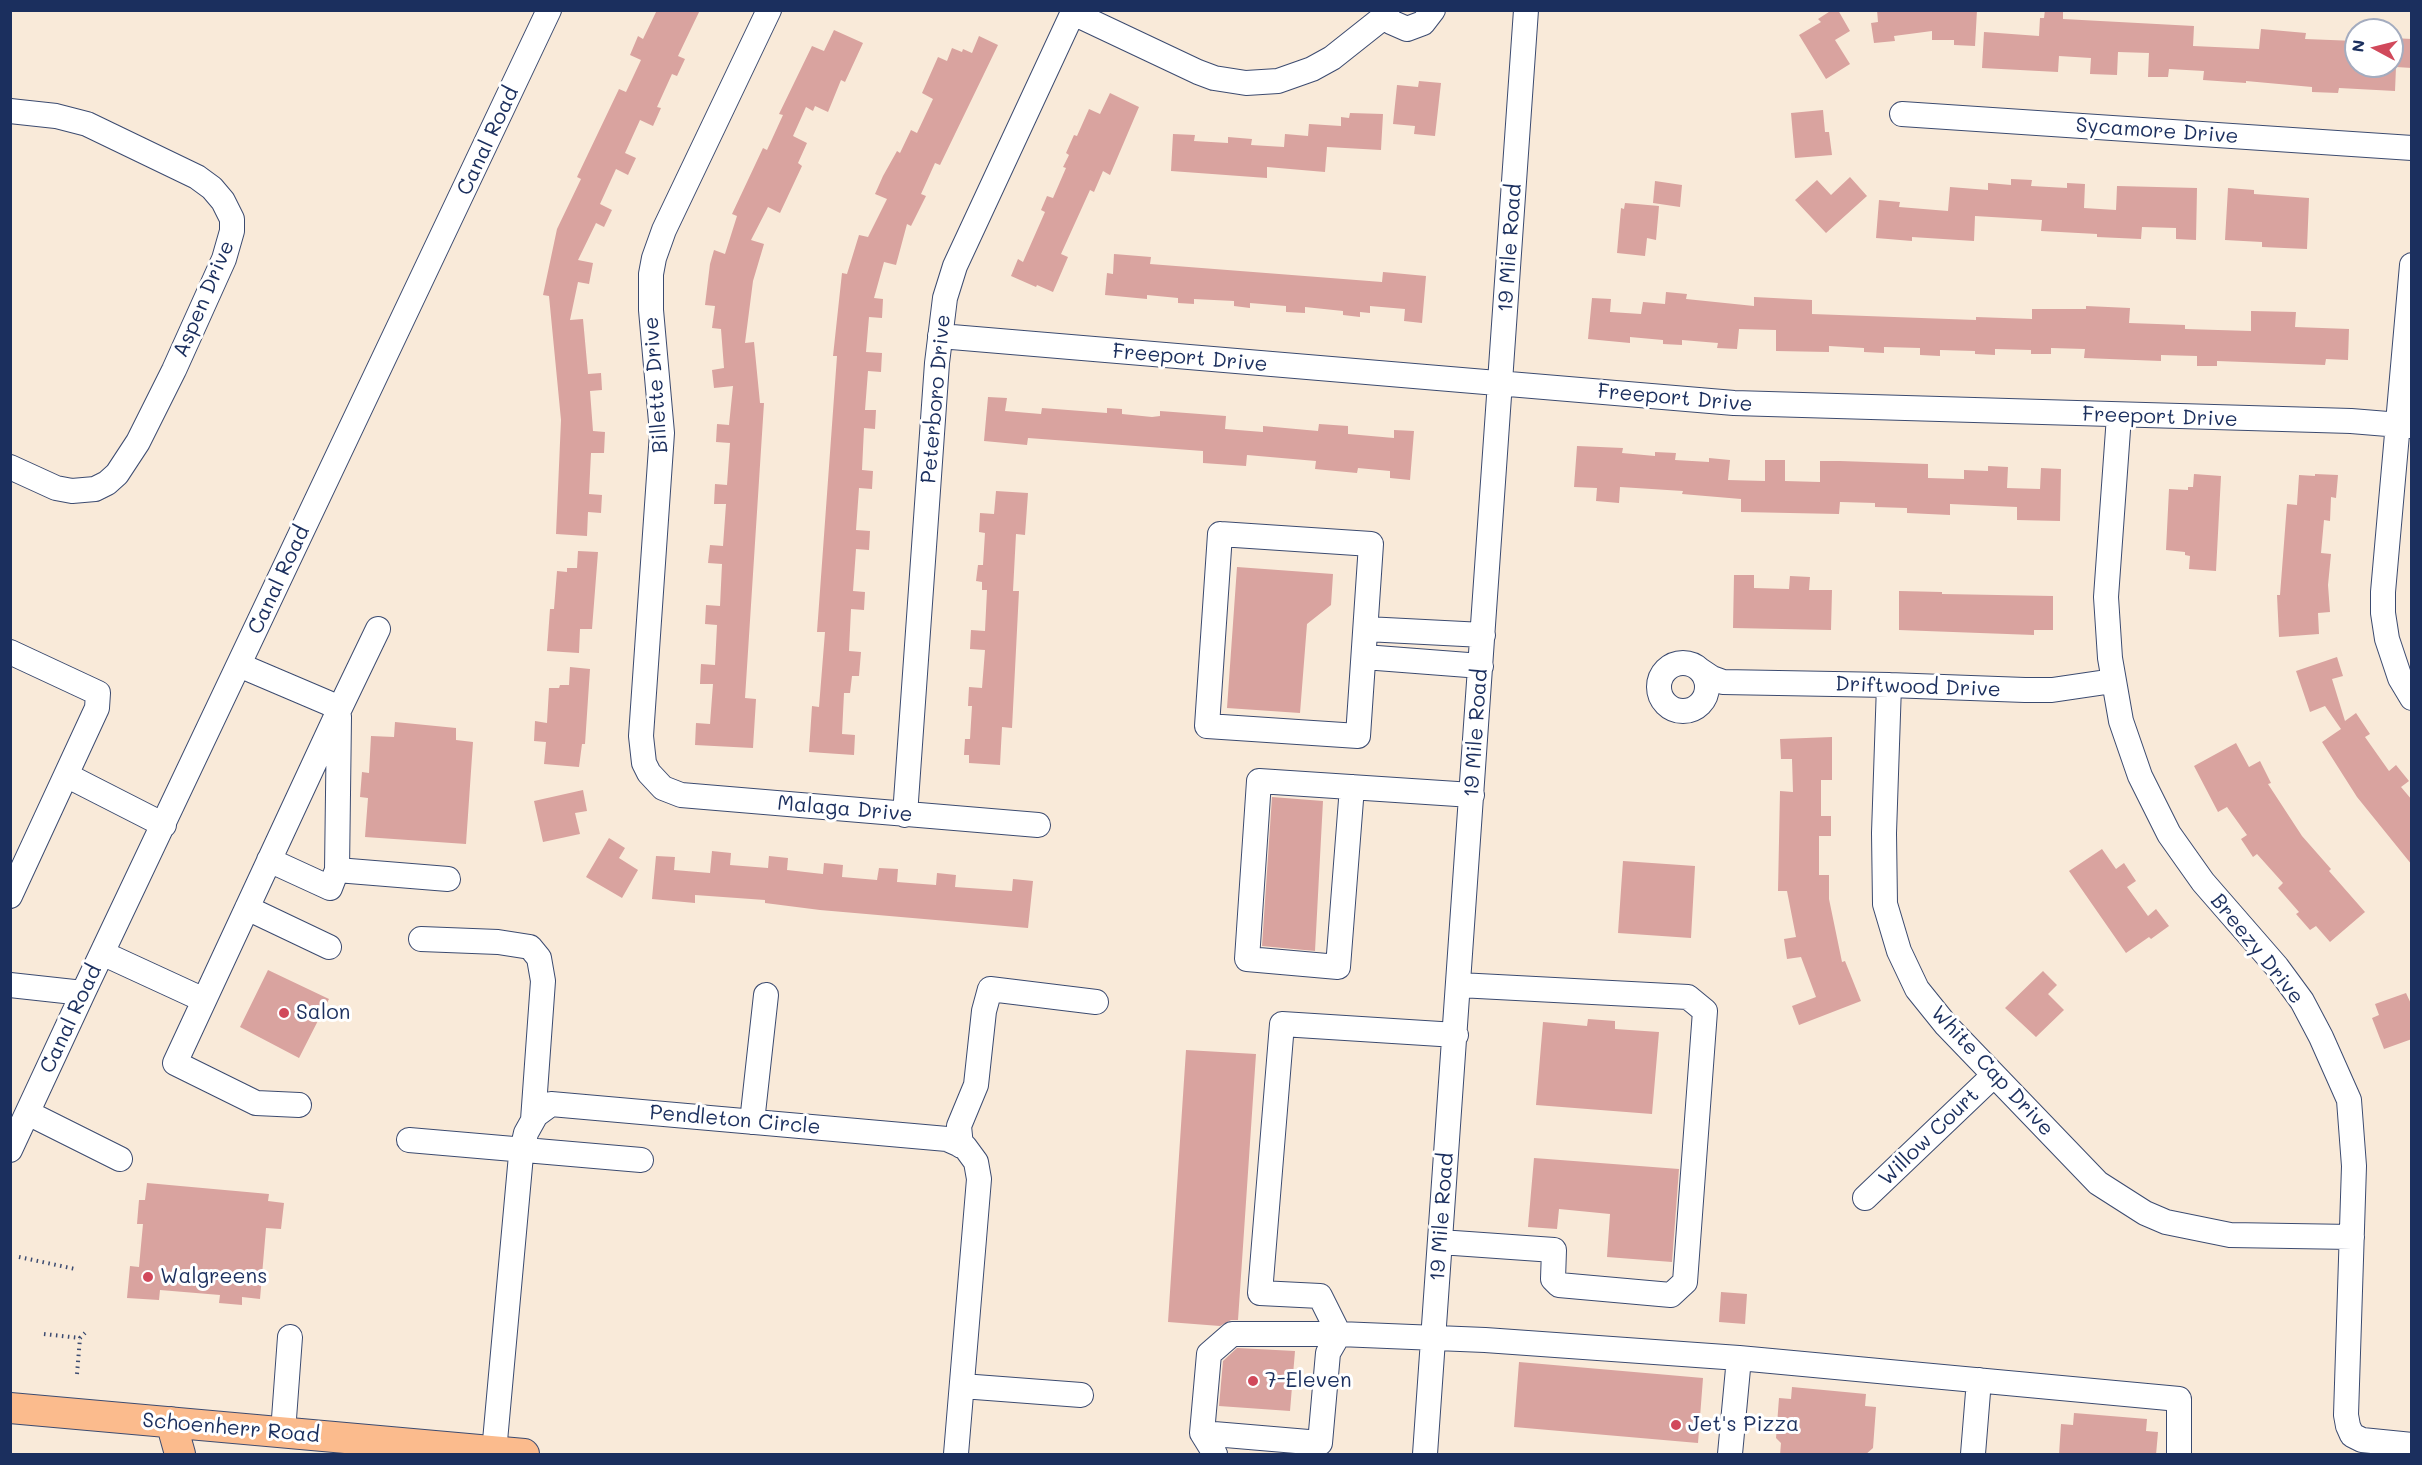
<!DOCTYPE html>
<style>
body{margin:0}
#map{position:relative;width:2422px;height:1465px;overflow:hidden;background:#f9ead9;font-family:Mali,sans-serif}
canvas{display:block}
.frame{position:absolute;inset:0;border:12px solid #1b2f5e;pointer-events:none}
.north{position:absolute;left:2344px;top:18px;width:60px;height:60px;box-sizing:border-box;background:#fff;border:2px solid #a4acbf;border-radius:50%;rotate:277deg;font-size:16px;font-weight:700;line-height:24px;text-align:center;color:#1b2f5e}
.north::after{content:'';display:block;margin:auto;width:21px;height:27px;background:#d1495b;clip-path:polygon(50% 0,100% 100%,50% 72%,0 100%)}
</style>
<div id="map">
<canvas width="2422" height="1465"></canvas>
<div class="frame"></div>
<div class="north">N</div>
</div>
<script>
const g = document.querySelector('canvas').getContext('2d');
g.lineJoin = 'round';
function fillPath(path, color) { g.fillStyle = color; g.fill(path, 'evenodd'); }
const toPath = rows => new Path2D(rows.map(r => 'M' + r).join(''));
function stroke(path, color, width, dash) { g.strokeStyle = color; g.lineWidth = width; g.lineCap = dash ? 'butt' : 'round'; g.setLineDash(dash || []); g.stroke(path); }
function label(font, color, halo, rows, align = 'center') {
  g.font = font + ' Mali,sans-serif'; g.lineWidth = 6; g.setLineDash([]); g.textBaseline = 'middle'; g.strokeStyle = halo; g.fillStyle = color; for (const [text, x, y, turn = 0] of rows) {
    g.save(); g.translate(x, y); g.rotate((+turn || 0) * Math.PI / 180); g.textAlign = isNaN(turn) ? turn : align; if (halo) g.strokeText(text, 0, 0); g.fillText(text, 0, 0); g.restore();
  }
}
const building = toPath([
 [657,10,700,10,678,56,685,59,677,76,672,74,657,107,661,108,653,126,640,120,625,153,636,158,628,175,616,169,600,204,612,210,604,227,596,223,578,260,593,263,589,284,578,282,570,320,583,319,588,374,601,373,602,390,590,391,593,431,605,432,604,453,591,453,589,494,602,495,601,513,588,512,587,536,556,534,561,420,549,296,543,295,557,229,581,179,577,177,619,89,626,92,641,60,630,55,638,36,643,39],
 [1832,10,1838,10,1850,31,1835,40,1850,64,1826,79,1799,35,1821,22,1818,19],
 [1877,10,1977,10,1975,46,1954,45,1954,40,1932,40,1932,31,1894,36,1895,41,1874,43,1871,23,1878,22],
 [2045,10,2063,10,2063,19,2194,26,2193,46,2259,49,2261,29,2306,33,2305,39,2356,41,2356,66,2392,66,2392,38,2412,39,2412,68,2396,67,2395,91,2339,88,2338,93,2312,92,2312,87,2246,81,2246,83,2203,80,2204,71,2169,69,2168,77,2148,77,2149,53,2118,52,2117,75,2090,74,2091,58,2059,56,2058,72,1982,68,1984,32,2039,36,2040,18,2044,18],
 [834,30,863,43,845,82,841,80,828,112,815,106,813,111,806,107,793,136,807,143,798,163,802,166,780,213,768,207,751,240,764,244,753,281,745,343,754,342,760,403,764,403,745,698,756,699,753,748,695,745,696,723,710,724,713,684,700,684,701,664,715,665,717,625,705,624,706,605,720,606,722,564,708,563,710,545,723,546,726,504,714,504,715,484,727,485,730,443,716,442,717,424,729,425,733,386,714,388,712,370,724,368,721,329,712,328,715,306,705,305,710,264,714,250,725,254,737,216,732,214,763,148,767,150,783,115,779,114,812,46,824,51],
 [979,36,998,45,940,165,935,163,921,194,926,196,911,226,907,224,896,265,884,262,874,298,883,299,882,318,869,317,866,352,882,353,881,372,868,371,865,410,876,410,875,429,864,428,862,470,873,471,872,489,859,488,856,530,870,531,869,550,856,549,853,591,865,592,864,610,851,609,849,651,861,652,859,676,852,676,850,693,844,693,842,734,855,735,854,755,809,752,812,706,819,707,825,632,817,632,837,356,833,356,842,273,847,274,859,235,868,237,887,199,875,194,883,176,897,151,900,153,911,130,917,133,933,99,922,93,938,57,947,61,952,48,962,52,963,49,972,53],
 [1419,81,1441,83,1435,136,1414,134,1415,126,1393,124,1397,85,1418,87],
 [1110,93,1139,107,1110,175,1103,171,1094,192,1090,190,1061,254,1068,257,1053,292,1037,285,1036,287,1011,276,1018,259,1023,262,1045,212,1041,210,1047,196,1053,198,1066,168,1063,167,1069,155,1066,153,1074,135,1077,136,1089,109,1100,114],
 [1823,110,1825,132,1829,132,1832,155,1795,158,1791,113],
 [1350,113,1383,114,1381,150,1327,147,1325,172,1267,167,1267,178,1171,171,1173,134,1195,135,1194,141,1228,143,1228,137,1252,139,1251,145,1284,147,1285,134,1308,136,1309,124,1341,126,1341,117,1349,118],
 [1850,177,1867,196,1826,233,1795,200,1817,180,1831,195],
 [2011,179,2032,180,2031,186,2067,188,2067,183,2085,184,2084,208,2116,210,2117,186,2197,188,2196,240,2176,239,2176,228,2142,227,2141,239,2097,237,2097,234,2041,231,2042,220,1975,216,1974,241,1912,237,1912,241,1876,238,1879,200,1900,202,1899,207,1948,211,1950,187,1988,190,1988,183,2011,185],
 [1655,181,1682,185,1680,207,1653,203],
 [2228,188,2254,190,2254,194,2309,198,2307,249,2262,247,2262,242,2225,240],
 [1625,203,1659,206,1656,240,1647,238,1645,256,1617,253,1621,208,1624,209],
 [1114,254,1151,257,1150,264,1382,282,1383,272,1426,276,1422,323,1404,321,1405,309,1370,306,1370,313,1360,312,1360,317,1343,315,1343,311,1305,307,1305,313,1286,312,1286,306,1250,303,1250,308,1234,306,1234,301,1194,299,1194,304,1178,303,1178,298,1147,295,1147,299,1105,295,1107,273,1113,274],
 [1666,292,1687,294,1686,299,1754,306,1754,297,1812,300,1812,314,1976,320,1976,317,2032,319,2032,309,2086,309,2086,306,2130,308,2129,323,2185,325,2185,329,2251,331,2251,311,2296,312,2295,327,2349,329,2348,360,2326,359,2325,365,2217,361,2217,366,2197,366,2197,356,2161,355,2161,361,2084,358,2085,349,2051,348,2051,354,2031,354,2031,350,1995,349,1995,355,1975,354,1975,351,1940,350,1940,356,1920,355,1920,348,1884,347,1884,353,1864,352,1864,348,1829,346,1829,352,1776,351,1776,330,1739,329,1737,349,1717,348,1718,343,1682,340,1682,345,1663,344,1663,340,1630,337,1630,343,1588,339,1592,298,1611,299,1610,312,1641,314,1643,302,1665,304],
 [988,397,1007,398,1005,411,1041,414,1042,408,1107,413,1107,408,1122,409,1122,414,1152,417,1160,416,1160,411,1226,416,1225,429,1263,432,1263,426,1318,431,1319,424,1348,426,1348,434,1394,438,1394,430,1414,431,1410,480,1390,478,1390,471,1358,468,1357,473,1315,469,1316,461,1247,455,1246,466,1203,463,1203,451,1028,438,1027,445,984,441],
 [1577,446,1623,448,1622,453,1655,456,1655,452,1676,453,1675,460,1709,462,1709,458,1730,460,1728,480,1765,481,1765,460,1785,460,1785,481,1820,482,1820,461,1840,461,1928,464,1928,478,1964,479,1964,470,1988,471,1988,466,2008,467,2007,488,2040,489,2041,468,2061,469,2060,521,2017,520,2017,507,1950,504,1950,515,1907,513,1907,508,1875,507,1875,503,1840,502,1839,514,1741,512,1741,499,1682,494,1683,491,1620,487,1619,503,1596,501,1597,488,1574,487],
 [2194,474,2221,476,2216,571,2189,569,2190,556,2185,555,2185,552,2166,550,2169,489,2188,490,2188,487,2193,487],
 [2315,474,2338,475,2336,498,2331,497,2330,521,2324,520,2321,553,2331,554,2328,585,2330,612,2318,613,2319,634,2279,637,2277,595,2280,595,2287,504,2297,505,2299,475,2315,476],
 [996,491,1028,493,1025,535,1016,534,1013,591,1019,591,1012,728,1002,727,1000,765,969,763,969,755,964,755,965,739,970,739,972,706,968,706,969,687,982,688,985,650,970,649,971,630,985,631,987,590,982,590,982,582,976,581,978,565,983,565,985,533,979,532,980,513,994,514],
 [578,551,598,552,592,629,580,629,579,653,547,651,550,609,554,609,557,571,567,572,567,568,577,568],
 [1237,567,1333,574,1331,605,1307,624,1300,713,1227,708],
 [1734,575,1754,575,1754,588,1789,589,1790,576,1810,577,1809,590,1832,590,1831,630,1733,628],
 [1899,591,1942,592,1942,594,2053,596,2053,630,2034,630,2034,635,1899,630],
 [2337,657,2343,676,2332,679,2345,721,2356,713,2370,734,2365,737,2389,771,2396,765,2409,781,2401,787,2412,800,2412,865,2357,797,2322,742,2341,729,2325,706,2310,712,2296,671],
 [570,667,590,669,585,744,582,744,579,767,544,764,546,742,534,741,535,721,547,723,549,688,559,688,560,685,569,685],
 [395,722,456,728,456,740,473,742,466,844,365,837,368,798,360,797,362,772,369,773,371,736,394,737],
 [1832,737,1832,780,1821,780,1821,816,1831,816,1831,836,1819,836,1819,875,1829,875,1829,899,1842,962,1845,961,1861,1001,1799,1025,1792,1006,1816,997,1801,957,1787,959,1784,939,1796,937,1787,891,1778,891,1780,791,1793,792,1792,759,1781,759,1780,739],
 [2236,743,2249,767,2260,761,2271,783,2268,784,2302,836,2331,869,2329,871,2365,912,2330,942,2316,926,2310,930,2296,914,2299,912,2278,888,2283,883,2257,854,2253,857,2241,839,2247,835,2227,807,2218,812,2194,766],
 [583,790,587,811,575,813,580,834,543,842,534,801],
 [1272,797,1323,801,1315,951,1262,946],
 [609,838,625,848,619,858,638,870,622,898,586,877],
 [2102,849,2116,869,2124,863,2136,881,2127,887,2148,916,2156,909,2169,926,2151,939,2149,937,2126,953,2069,871],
 [712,851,731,853,730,865,768,868,769,856,788,858,787,870,823,874,824,863,843,865,842,877,877,880,879,868,898,869,897,882,936,885,937,873,956,875,955,887,1012,891,1013,879,1033,881,1028,928,820,910,765,903,765,900,695,895,695,903,652,899,656,856,675,857,674,870,710,873],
 [1623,861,1695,866,1691,938,1618,933],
 [268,970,329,999,299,1058,240,1027],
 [2043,971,2057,985,2048,994,2064,1010,2036,1037,2005,1008],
 [2406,993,2412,1006,2412,1039,2384,1049,2372,1018,2379,1015,2375,1004],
 [1588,1019,1615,1021,1615,1029,1659,1032,1652,1114,1536,1105,1543,1022,1587,1026],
 [1186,1050,1256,1054,1238,1320,1231,1320,1220,1326,1168,1322],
 [1534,1158,1679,1169,1672,1262,1607,1257,1610,1214,1559,1209,1557,1229,1528,1227],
 [147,1183,269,1194,268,1201,284,1203,281,1229,266,1228,260,1299,242,1297,242,1305,219,1303,220,1295,160,1290,159,1300,127,1298,130,1266,139,1267,143,1224,137,1224,139,1200,145,1200],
 [1721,1292,1747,1294,1745,1324,1719,1322],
 [1237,1348,1295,1351,1290,1411,1219,1406,1223,1361],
 [1519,1362,1703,1378,1698,1443,1514,1427],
 [1792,1387,1866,1394,1865,1406,1876,1407,1873,1448,1865,1455,1780,1455,1781,1443,1776,1438,1779,1398,1791,1399],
 [2074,1413,2147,1419,2146,1431,2158,1432,2156,1455,2059,1455,2061,1424,2073,1425]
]);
const path = toPath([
 [19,1257,75,1269],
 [44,1334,80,1338],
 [77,1374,80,1338,85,1333]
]);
const minor = toPath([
 [769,10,664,230,654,258,651,274,651,310,662,433,641,736,644,763,649,773,663,788,681,795,1038,825],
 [1383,10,1391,22,1407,29,1423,23,1433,10],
 [1073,13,1198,72,1214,78,1246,83,1278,81,1312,69,1332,58,1385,16],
 [10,111,56,116,87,124,197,177,212,188,223,201,232,219,232,231,224,259,174,370,138,442,117,474,107,483,95,489,72,491,56,488,10,467],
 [1902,114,2412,148],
 [2412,265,2383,592,2383,613,2387,639,2400,678,2412,698],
 [940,336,1734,403,2351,421,2412,426],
 [2119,416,2106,597,2110,658,2121,721,2140,776,2169,834,2203,882,2277,967,2302,1001,2321,1037,2349,1100,2354,1166,2346,1415,2348,1426,2352,1435,2362,1440,2412,1445],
 [1220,534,1371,544,1358,736,1207,726,1220,534],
 [1366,629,1483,635],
 [10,652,98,693,97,708,10,896],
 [1364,657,1481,666],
 '1659 687a24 24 0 1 1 48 0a24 24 0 1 1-48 0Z',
 [239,665,340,708,378,629],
 [1700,670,1712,678,1723,682,1889,685,2025,690,2052,690,2113,681],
 [1889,685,1884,833,1885,904,1899,951,1917,989,1946,1025,2098,1183,2145,1213,2166,1222,2230,1235,2352,1237],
 [66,775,164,825],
 [1352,787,1338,967,1247,959,1259,781,1472,795],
 [905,815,937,363,945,298,955,266,1074,10],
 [269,860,330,888,337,870,448,879],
 [337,870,339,717],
 [247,908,329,947],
 [421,939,498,942,530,947,539,958,543,981,533,1120],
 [102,953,204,1000],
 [10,985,83,993],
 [299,1105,256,1103,175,1063,340,708],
 [28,1113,120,1159],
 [752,1122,766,995],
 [409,1140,641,1160],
 [961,1146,959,1126,976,1085,984,1011,990,989,1096,1002],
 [10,1150,83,993,549,10],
 [1865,1198,1993,1076],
 [1440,1242,1554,1250,1553,1279,1559,1285,1671,1295,1685,1282,1705,1011,1688,997,1459,985],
 [962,1386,1081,1395],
 [283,1432,290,1337],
 [1202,1433,1320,1443,1328,1353,1339,1334,1320,1296,1260,1293,1282,1024,1456,1035],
 [494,1452,521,1155,526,1133,536,1115,551,1104,947,1139,965,1147,976,1162,979,1179,956,1454],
 [1215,1454,1202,1433,1209,1354,1232,1334,1339,1334,1485,1340,1739,1358],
 [1425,1454,1526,10],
 [1730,1454,1739,1358,2179,1399,2179,1454],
 [1973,1454,1979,1380]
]);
const major = toPath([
 [10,1408,524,1454],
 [171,1422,180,1454]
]);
const markers = [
 [284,1013,6,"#d1495b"],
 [148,1277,6,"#d1495b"],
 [1253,1381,6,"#d1495b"],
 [1676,1425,6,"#d1495b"]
];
const streetNames = [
 ["Sycamore Drive",2157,131,4],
 ["Canal Road",488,141,-65],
 ["19 Mile Road",1510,248,-86],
 ["Aspen Drive",204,299,-67],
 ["Freeport Drive",1190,358,5],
 ["Billette Drive",656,385,-94],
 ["Freeport Drive",1675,398,5],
 ["Peterboro Drive",936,399,-85],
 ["Freeport Drive",2160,417,2],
 ["Canal Road",279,580,-65],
 ["Driftwood Drive",1918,687,2],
 ["19 Mile Road",1476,733,-86],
 ["Malaga Drive",845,809,5],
 ["Breezy Drive",2257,949,51],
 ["Canal Road",71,1019,-65],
 ["White Cap Drive",1992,1071,47],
 ["Pendleton Circle",735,1120,5],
 ["Willow Court",1929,1137,-44],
 ["19 Mile Road",1442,1217,-86],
 ["Schoenherr Road",231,1428,5]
];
const poiNames = [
 ["Salon",296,1013],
 ["Walgreens",160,1277],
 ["7-Eleven",1265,1381],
 ["Jet's Pizza",1688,1425]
];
fillPath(building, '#d9a39f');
stroke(minor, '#3c4b70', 26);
stroke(major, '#3c4b70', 32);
stroke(path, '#3c4b70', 4, [1.5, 4.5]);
stroke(minor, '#fff', 24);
stroke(major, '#fbbb8d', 30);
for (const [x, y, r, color] of markers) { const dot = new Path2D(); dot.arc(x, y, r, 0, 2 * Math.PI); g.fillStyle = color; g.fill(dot); stroke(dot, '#fff', 2); }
label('21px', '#1b2f5e', '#fff', streetNames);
label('21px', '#1b2f5e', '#fff', poiNames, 'left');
</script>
